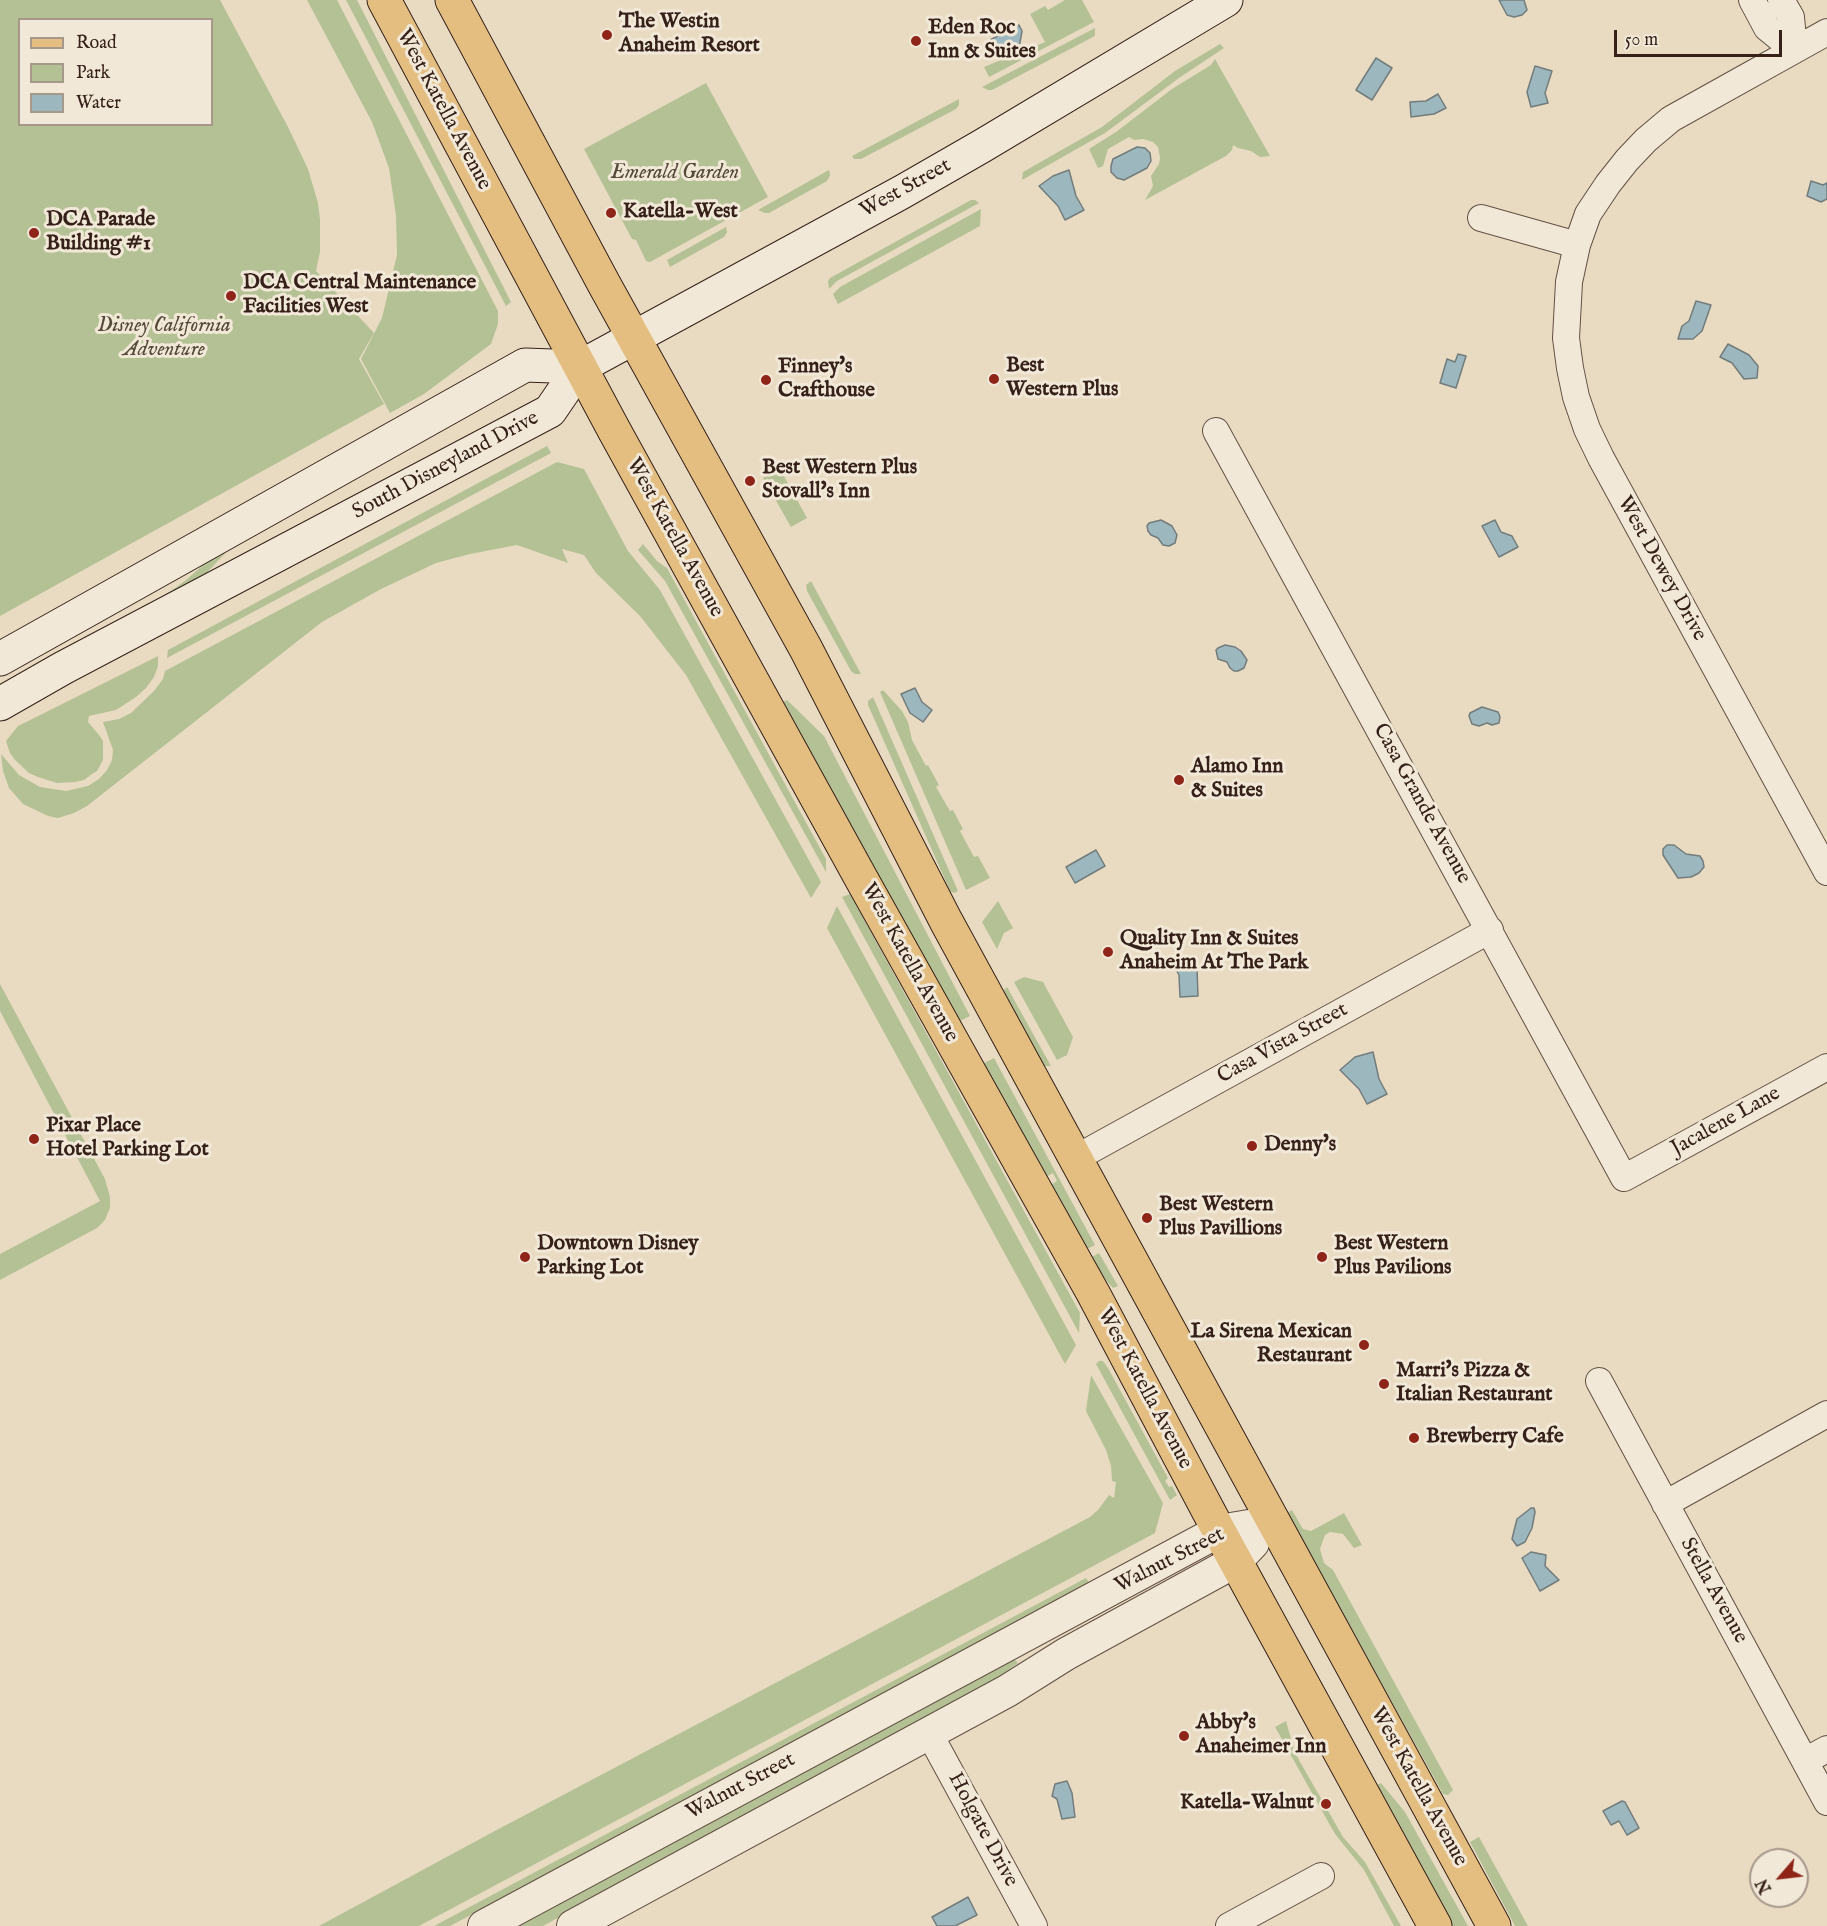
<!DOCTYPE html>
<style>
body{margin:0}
#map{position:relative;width:1827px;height:1926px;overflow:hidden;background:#e9dbc2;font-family:"IM FELL English",serif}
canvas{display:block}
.legend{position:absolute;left:18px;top:18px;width:195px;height:108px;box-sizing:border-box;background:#f1e8d7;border:2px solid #a6988b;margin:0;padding:8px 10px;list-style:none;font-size:18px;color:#352119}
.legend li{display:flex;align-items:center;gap:12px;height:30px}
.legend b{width:30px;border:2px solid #a6988b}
.north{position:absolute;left:1749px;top:1848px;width:60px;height:60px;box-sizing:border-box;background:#f1e8d7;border:2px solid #a6988b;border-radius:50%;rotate:242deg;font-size:16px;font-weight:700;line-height:24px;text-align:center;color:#352119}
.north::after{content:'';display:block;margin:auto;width:21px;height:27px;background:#8f2418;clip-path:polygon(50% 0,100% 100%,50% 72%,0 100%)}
.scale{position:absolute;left:1614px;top:30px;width:168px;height:27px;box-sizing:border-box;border:3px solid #352119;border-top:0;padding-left:8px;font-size:18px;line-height:21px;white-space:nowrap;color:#352119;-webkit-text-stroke:4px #f1e8d7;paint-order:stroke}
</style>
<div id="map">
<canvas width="1827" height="1926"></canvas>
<ul class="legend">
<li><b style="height:8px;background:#e4be81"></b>Road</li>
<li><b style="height:16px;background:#b4c195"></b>Park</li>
<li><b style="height:16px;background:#9cb8be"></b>Water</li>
</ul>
<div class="north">N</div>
<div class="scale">50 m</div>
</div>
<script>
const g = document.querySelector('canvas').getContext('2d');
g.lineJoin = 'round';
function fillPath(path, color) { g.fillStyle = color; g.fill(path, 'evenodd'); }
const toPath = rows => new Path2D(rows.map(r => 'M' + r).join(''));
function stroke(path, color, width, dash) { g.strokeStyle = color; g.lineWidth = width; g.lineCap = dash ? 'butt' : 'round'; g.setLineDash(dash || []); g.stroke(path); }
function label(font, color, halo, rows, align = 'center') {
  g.font = font + ' "IM FELL English",serif'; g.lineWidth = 6; g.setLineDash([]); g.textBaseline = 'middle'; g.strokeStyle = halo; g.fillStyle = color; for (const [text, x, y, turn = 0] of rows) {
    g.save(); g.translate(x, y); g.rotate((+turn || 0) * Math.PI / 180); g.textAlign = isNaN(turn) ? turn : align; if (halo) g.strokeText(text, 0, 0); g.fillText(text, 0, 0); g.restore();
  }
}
const green = toPath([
 [0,0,220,0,288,127,308,169,318,203,320,219,320,252,316,271,374,333,359,359,384,404,0,616],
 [20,20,212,20,212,124,20,124],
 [307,0,337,0,498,311,498,324,491,344,424,394,390,413,361,359,382,318,397,255,396,216,389,168,372,122],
 [346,0,357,0,511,302,506,306],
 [1065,0,1082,0,1094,22,989,77,984,67,1045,42,1030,14,1045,6,1048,10],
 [1095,28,1095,35,1093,37,992,90,988,90,982,87],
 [1220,44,1224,48,1179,78,1105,133,1022,180,1023,172,1102,127,1175,71],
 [1215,59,1270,156,1260,157,1251,151,1238,148,1233,145,1232,150,1226,156,1145,200,1153,186,1151,176,1159,164,1160,158,1158,147,1153,142,1143,139,1134,140,1129,137,1108,149,1103,166,1098,168,1089,149,1116,132,1172,89,1211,65],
 [706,83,768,197,650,262,646,261,636,240,632,239,584,149],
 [959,99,959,105,956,109,861,159,854,159,852,156],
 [829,170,830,175,827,181,769,213,765,213,758,210],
 [971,200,975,200,979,203,837,281,829,289,828,281,830,278],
 [981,209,980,226,838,304,833,294,840,287],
 [726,227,727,232,724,237,670,267,667,260],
 [547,446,551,453,167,658,168,650],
 [557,462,584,469,628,551,660,590,821,882,811,898,686,675,640,616,596,573,584,555,562,549,568,563,517,545,470,554,436,563,381,589,322,622,87,806,74,813,58,818,48,816,23,804,9,788,3,771,1,754,19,775,40,787,66,791,88,786,99,779,107,770,112,760,113,750,103,722,119,719,131,713,154,691,163,679,165,671],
 [780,469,807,518,791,527,763,478],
 [643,544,657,561,667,568,826,859,826,872,665,581,638,550],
 [233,545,198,582,156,602,186,580,209,560],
 [811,581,861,674,855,674,851,671,807,591,806,585],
 [158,656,158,666,154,677,146,688,136,697,116,710,89,716,88,722,99,735,103,741,103,760,97,771,92,774,84,780,75,782,57,783,38,777,29,773,15,760,10,753,6,741,18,726],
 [883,690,902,711,908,722,912,740,926,766,928,765,939,785,936,787,950,811,953,810,963,829,960,831,974,857,978,856,990,878,966,890,880,692],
 [873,697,958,891,954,893,950,891,868,705,868,701],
 [787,700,824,736,970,1016,958,1022,783,702],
 [850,894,1080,1313,1079,1333,842,897],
 [998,901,1013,928,1004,933,997,949,982,922],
 [837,906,1076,1345,1065,1364,827,928],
 [1024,977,1043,982,1073,1037,1067,1055,1057,1060,1014,982],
 [0,984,105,1179,110,1197,110,1208,105,1220,97,1228,0,1280,0,1254,100,1201,0,1011],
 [1007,987,1051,1066,1045,1066,1041,1063,1004,995,1004,990],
 [994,1058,1095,1245,1087,1249,1092,1257,1099,1253,1118,1286,1113,1288,1098,1271,1049,1186,1057,1181,1053,1173,1044,1178,982,1064],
 [1099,1361,1103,1361,1108,1368,1168,1478,1165,1481,1169,1487,1172,1486,1177,1495,1170,1500,1096,1364],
 [1091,1375,1163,1503,1155,1533,419,1926,319,1926,491,1833,1090,1517,1098,1510,1109,1495,1114,1498,1116,1482,1112,1481,1111,1466,1106,1450,1086,1411],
 [1292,1510,1303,1529,1311,1531,1344,1513,1362,1545,1354,1548,1343,1534,1330,1532,1325,1535,1320,1549,1324,1563,1333,1570,1453,1790,1448,1795,1443,1794,1287,1513],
 [1086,1578,1092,1587,450,1926,434,1926],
 [1014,1659,1018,1663,989,1683,543,1926,513,1926],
 [1286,1721,1295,1753,1343,1837,1365,1862,1401,1926,1394,1926,1364,1870,1335,1834,1275,1727],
 [1381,1783,1405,1812,1468,1926,1451,1926,1375,1786],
 [1479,1837,1528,1926,1515,1926,1470,1842]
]);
const water = toPath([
 [1499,0,1524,0,1527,10,1522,15,1514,17,1507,15,1499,0],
 [1019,25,1022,31,1019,48,1000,56,994,54,989,44,990,40,1019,25],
 [1376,58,1392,68,1372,100,1356,90,1376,58],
 [1535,66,1552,71,1545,93,1548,103,1531,107,1527,92,1535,66],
 [1438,94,1446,108,1434,114,1411,117,1410,102,1426,101,1438,94],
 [1137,147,1145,148,1150,153,1151,161,1147,168,1124,180,1117,178,1111,172,1111,166,1113,159,1137,147],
 [1069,170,1076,196,1084,210,1065,220,1058,206,1039,186,1053,176,1069,170],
 [1811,181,1823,185,1827,183,1827,199,1821,202,1807,196,1811,181],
 [1696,301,1711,305,1702,331,1693,339,1678,339,1682,326,1689,321,1696,301],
 [1728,344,1749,355,1758,366,1757,378,1744,379,1732,363,1720,357,1728,344],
 [1458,354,1466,356,1456,388,1440,383,1447,359,1455,362,1458,354],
 [1161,520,1172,526,1177,535,1175,543,1169,546,1163,545,1158,538,1151,535,1148,531,1147,526,1149,523,1161,520],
 [1495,520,1501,532,1512,536,1518,547,1499,557,1482,526,1495,520],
 [1225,645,1235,647,1241,651,1247,660,1244,668,1238,671,1234,671,1230,668,1227,662,1218,659,1216,650,1218,648,1225,645],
 [915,688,922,702,932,710,923,722,910,713,901,694,915,688],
 [1482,707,1498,712,1500,717,1499,723,1492,725,1487,723,1479,726,1472,724,1469,716,1470,713,1482,707],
 [1667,845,1674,845,1686,854,1700,856,1703,861,1704,867,1699,873,1691,877,1678,878,1663,855,1663,849,1667,845],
 [1096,850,1105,866,1075,883,1066,867,1096,850],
 [1190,956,1197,969,1198,996,1180,997,1179,975,1174,966,1190,956],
 [1373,1052,1379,1079,1387,1094,1367,1104,1359,1089,1340,1070,1355,1057,1373,1052],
 [1531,1508,1534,1508,1535,1512,1532,1528,1525,1542,1517,1546,1512,1539,1517,1519,1531,1508],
 [1531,1552,1546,1555,1545,1566,1559,1580,1540,1591,1522,1558,1531,1552],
 [1067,1781,1072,1793,1075,1817,1062,1819,1057,1799,1052,1796,1055,1784,1067,1781],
 [1622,1801,1625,1802,1639,1828,1627,1835,1619,1821,1611,1825,1603,1811,1622,1801],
 [968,1897,977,1915,955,1926,937,1926,932,1917,968,1897]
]);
const minor = toPath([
 [1752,0,1767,28,1794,50],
 [1781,0,1791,17,1794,50],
 [1827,32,1671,119,1646,140,1627,160,1608,184,1588,214,1577,245,1569,282,1566,338,1570,368,1576,397,1587,429,1601,458,1827,872],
 [1481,218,1577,245],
 [1216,431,1624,1178,1827,1067],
 [1076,1158,1490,930],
 [1599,1381,1827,1802],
 [1665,1504,1827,1414],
 [929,1733,1034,1926],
 [1805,1761,1827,1749],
 [1229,1926,1321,1876]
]);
const tertiary = toPath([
 [484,1926,1219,1531,1273,1522],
 [573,1926,1007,1691,1066,1654,1236,1561,1253,1543]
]);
const secondary = toPath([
 [0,659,525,365,580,367],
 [0,704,63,668,550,411,580,367,902,192,982,146,1226,0]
]);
const primary = toPath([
 [384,0,614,430,862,880,1093,1293,1219,1531,1435,1926],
 [452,0,604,284,806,649,946,921,1494,1926]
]);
const markers = [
 [607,35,6,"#8f2418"],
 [916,41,6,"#8f2418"],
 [611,213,6,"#8f2418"],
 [34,233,6,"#8f2418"],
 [231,296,6,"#8f2418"],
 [994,379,6,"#8f2418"],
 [766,380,6,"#8f2418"],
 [750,481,6,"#8f2418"],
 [1179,780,6,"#8f2418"],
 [1108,952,6,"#8f2418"],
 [34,1139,6,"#8f2418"],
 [1252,1146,6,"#8f2418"],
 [1147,1218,6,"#8f2418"],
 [525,1257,6,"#8f2418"],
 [1322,1257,6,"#8f2418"],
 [1364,1345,6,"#8f2418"],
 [1384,1384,6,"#8f2418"],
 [1414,1438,6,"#8f2418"],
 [1184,1736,6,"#8f2418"],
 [1326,1804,6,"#8f2418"]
];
const poiNames = [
 ["The Westin",619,23],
 ["Anaheim Resort",619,47],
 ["Eden Roc",928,29],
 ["Inn & Suites",928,53],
 ["Katella-West",623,213],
 ["DCA Parade",46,221],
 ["Building #1",46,245],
 ["DCA Central Maintenance",243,284],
 ["Facilities West",243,308],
 ["Best",1006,367],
 ["Western Plus",1006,391],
 ["Finney's",778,368],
 ["Crafthouse",778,392],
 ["Best Western Plus",762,469],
 ["Stovall's Inn",762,493],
 ["Alamo Inn",1191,768],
 ["& Suites",1191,792],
 ["Quality Inn & Suites",1120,940],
 ["Anaheim At The Park",1120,964],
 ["Pixar Place",46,1127],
 ["Hotel Parking Lot",46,1151],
 ["Denny's",1264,1146],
 ["Best Western",1159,1206],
 ["Plus Pavillions",1159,1230],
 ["Downtown Disney",537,1245],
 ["Parking Lot",537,1269],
 ["Best Western",1334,1245],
 ["Plus Pavilions",1334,1269],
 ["La Sirena Mexican",1352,1333,"right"],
 ["Restaurant",1352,1357,"right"],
 ["Marri's Pizza &",1396,1372],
 ["Italian Restaurant",1396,1396],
 ["Brewberry Cafe",1426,1438],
 ["Abby's",1196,1724],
 ["Anaheimer Inn",1196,1748],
 ["Katella-Walnut",1314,1804,"right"]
];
const streetNames = [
 ["West Katella Avenue",443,110,62],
 ["West Street",906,189,-29],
 ["South Disneyland Drive",446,466,-28],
 ["West Katella Avenue",674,538,61],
 ["West Dewey Drive",1661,569,61],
 ["Casa Grande Avenue",1421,804,61],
 ["West Katella Avenue",909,963,61],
 ["Casa Vista Street",1283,1044,-29],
 ["Jacalene Lane",1726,1122,-29],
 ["West Katella Avenue",1144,1389,62],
 ["Walnut Street",1170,1561,-27],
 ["Stella Avenue",1713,1591,61],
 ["Walnut Street",741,1787,-28],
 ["West Katella Avenue",1418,1787,61],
 ["Holgate Drive",982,1830,62]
];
const parkNames = [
 ["Emerald Garden",675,174],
 ["Disney California",164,327],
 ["Adventure",164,351]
];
fillPath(green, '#b4c195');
fillPath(water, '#9cb8be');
stroke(water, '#737c7c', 1.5);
stroke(minor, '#625043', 28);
stroke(tertiary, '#625043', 34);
stroke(secondary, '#352119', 35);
stroke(primary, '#352119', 35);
stroke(minor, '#f1e8d7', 26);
stroke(tertiary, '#f1e8d7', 32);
stroke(secondary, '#f1e8d7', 33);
stroke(primary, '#e4be81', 33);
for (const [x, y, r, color] of markers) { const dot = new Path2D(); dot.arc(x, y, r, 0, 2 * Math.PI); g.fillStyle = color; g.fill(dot); stroke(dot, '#f1e8d7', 2); }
label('bold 21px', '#352119', '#f1e8d7', poiNames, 'left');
label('21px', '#352119', '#f1e8d7', streetNames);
label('italic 21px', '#554938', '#f1e8d7', parkNames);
</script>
